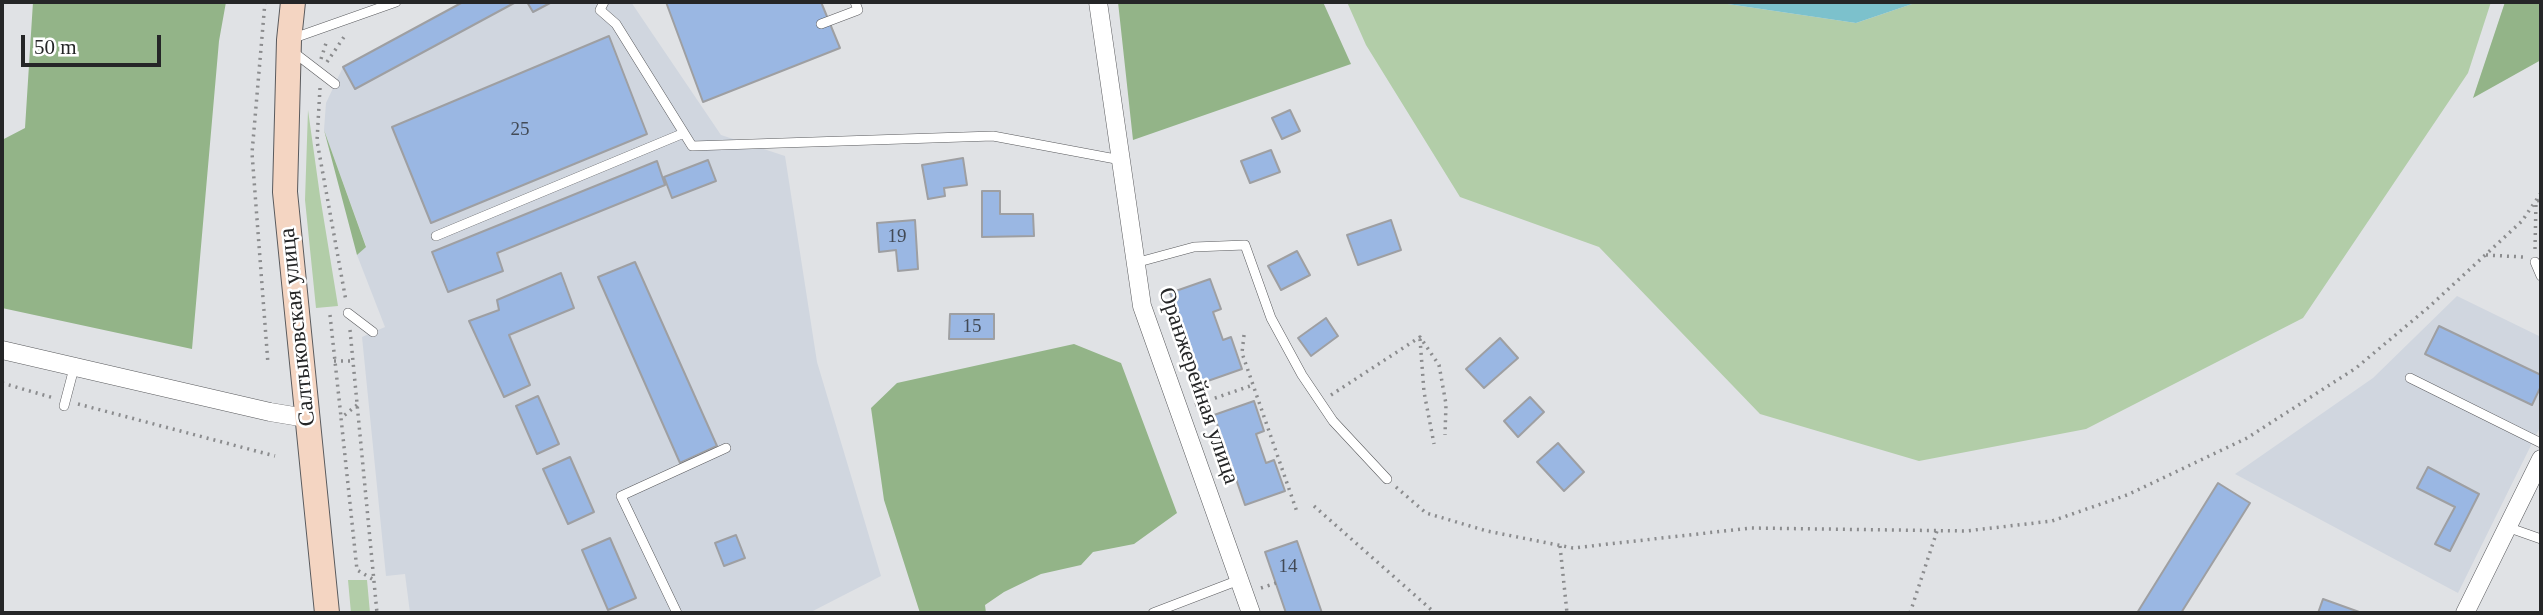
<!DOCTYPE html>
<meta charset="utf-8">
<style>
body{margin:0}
#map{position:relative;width:2543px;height:615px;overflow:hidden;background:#e0e2e5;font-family:"Times New Roman",serif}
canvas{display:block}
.frame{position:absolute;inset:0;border:4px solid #252627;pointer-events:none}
.scale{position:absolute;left:21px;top:35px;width:140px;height:32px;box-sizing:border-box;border:4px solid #252627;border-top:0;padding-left:9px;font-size:21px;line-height:24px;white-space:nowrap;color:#252627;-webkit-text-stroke:5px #fff;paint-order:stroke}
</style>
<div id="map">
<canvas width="2543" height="615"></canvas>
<div class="frame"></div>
<div class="scale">50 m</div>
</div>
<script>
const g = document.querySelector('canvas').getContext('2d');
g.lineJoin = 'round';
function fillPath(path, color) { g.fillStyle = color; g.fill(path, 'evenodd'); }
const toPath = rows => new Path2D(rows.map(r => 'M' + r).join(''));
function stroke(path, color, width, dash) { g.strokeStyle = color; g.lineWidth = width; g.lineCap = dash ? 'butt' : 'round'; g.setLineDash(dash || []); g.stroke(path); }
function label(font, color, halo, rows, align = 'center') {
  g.font = font + ' "Times New Roman",serif'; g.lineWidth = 5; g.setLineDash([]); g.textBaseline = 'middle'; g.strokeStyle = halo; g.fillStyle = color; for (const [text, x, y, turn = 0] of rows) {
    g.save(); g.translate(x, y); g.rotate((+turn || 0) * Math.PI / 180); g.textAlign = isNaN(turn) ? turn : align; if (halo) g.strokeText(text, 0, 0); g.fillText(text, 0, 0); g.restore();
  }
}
const built = toPath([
 [463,2,631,2,721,135,785,156,817,362,881,576,809,613,410,613,405,574,386,576,362,337,385,327,357,255,366,246,324,130,326,103,343,67],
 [2457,296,2541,337,2541,425,2458,593,2235,474,2373,378]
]);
const green = toPath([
 [1347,2,1714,2,1856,23,1918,2,2491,2,2468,73,2303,318,2086,429,1919,461,1760,414,1599,247,1460,197,1366,45],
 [308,110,320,196,338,306,316,308,305,200],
 [348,580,367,580,370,613,351,613]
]);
const forest = toPath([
 [33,2,226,2,219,41,192,349,2,308,2,140,25,128],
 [1118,2,1323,2,1351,64,1133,140],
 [2505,2,2541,2,2541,60,2473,98],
 [324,130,366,247,357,255],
 [1074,344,1121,363,1177,513,1134,544,1093,552,1081,565,1041,574,1004,592,985,605,986,613,920,613,884,500,871,408,897,383]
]);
const water = toPath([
 [1714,2,1918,2,1856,23]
]);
const building = toPath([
 [463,2,516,2,355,89,343,67,463,2],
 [527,2,552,2,533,12,527,2],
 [666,2,821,2,840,48,703,102,666,2],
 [609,36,647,134,431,223,392,127,609,36],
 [1290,110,1300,131,1282,139,1272,118,1290,110],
 [1271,150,1280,172,1250,183,1241,161,1271,150],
 [963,158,967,185,944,188,945,196,928,199,922,165,963,158],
 [708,160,716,181,672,198,664,177,708,160],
 [657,161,665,185,497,253,503,271,448,292,432,252,657,161],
 [982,191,1000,191,1000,214,1033,214,1034,236,982,237,982,191],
 [915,220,918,269,898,271,896,250,879,252,877,223,915,220],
 [1391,220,1401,250,1358,265,1347,235,1391,220],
 [1297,251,1310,275,1281,290,1268,266,1297,251],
 [635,262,717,446,680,463,598,277,635,262],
 [561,273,574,308,509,335,530,385,504,397,469,321,499,310,497,300,561,273],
 [1210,279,1221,309,1213,312,1223,340,1231,337,1242,369,1202,383,1170,293,1210,279],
 [950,314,994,314,994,339,949,339,950,314],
 [1326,318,1338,336,1311,356,1298,338,1326,318],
 [2439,326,2541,375,2541,386,2532,405,2425,354,2439,326],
 [1500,338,1518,358,1484,388,1466,369,1500,338],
 [538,396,559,444,537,454,516,406,538,396],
 [1530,397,1544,412,1518,437,1504,421,1530,397],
 [1254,401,1264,431,1256,434,1266,463,1274,460,1285,491,1245,505,1214,415,1254,401],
 [1558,443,1584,472,1564,491,1537,462,1558,443],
 [570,457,594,512,568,524,543,469,570,457],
 [2428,467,2479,494,2450,551,2435,544,2455,507,2417,488,2428,467],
 [2218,483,2250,503,2181,613,2137,613,2218,483],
 [736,535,745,558,724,566,715,543,736,535],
 [610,538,636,598,608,610,582,550,610,538],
 [1297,541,1322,613,1286,613,1265,552,1297,541],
 [2323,599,2362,613,2318,613,2323,599]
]);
const path = toPath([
 [265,2,252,153,268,364],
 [321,59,327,40],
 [327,62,346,34],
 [320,88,317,141,346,301],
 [2535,249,2536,201,2541,200],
 [2486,255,2523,257],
 [330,315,341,417],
 [350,330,377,613],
 [1244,335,1242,353,1297,512],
 [1420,339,1424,392,1434,444],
 [334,361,353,361],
 [2,383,54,398],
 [1331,395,1420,337,1439,365,1446,404,1445,435],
 [78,404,275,456],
 [357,405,341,418,357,570,374,580],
 [1195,405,1253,385],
 [1396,487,1426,513,1487,531,1573,548,1751,528,1966,531,2052,521,2127,495,2247,438,2356,368,2430,306,2522,221,2541,193],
 [1314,506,1435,613],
 [1560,546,1567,613],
 [1261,588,1276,583],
 [1910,613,1937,531]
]);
const lane = toPath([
 [604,2,600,10,616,24,692,146,993,136,1121,160],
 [821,24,858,10,855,2],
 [294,38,396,2],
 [292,51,335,84],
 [436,236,684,133],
 [2535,262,2541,276],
 [1135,263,1194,247,1245,245,1271,318,1302,375,1333,421,1387,479],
 [348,313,373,332],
 [2410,378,2541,443],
 [64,406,74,368],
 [2507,527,2541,539],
 [677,613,621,496,726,448],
 [1153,613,1239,580]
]);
const street = toPath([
 [1098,2,1142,306,1251,613],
 [2,350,270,412,306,418],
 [2465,613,2541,459]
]);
const secondary = toPath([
 [293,2,289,40,285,192,327,613]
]);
const numberNames = [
 ["25",520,130],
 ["19",897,237],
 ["15",972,327],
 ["14",1288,567]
];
const streetNames = [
 ["Салтыковская улица",298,327,-96],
 ["Оранжерейная улица",1198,386,71]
];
fillPath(built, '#d0d6df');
fillPath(green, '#b2cda8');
fillPath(forest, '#93b488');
fillPath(water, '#7cc1cc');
fillPath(building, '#9ab7e3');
stroke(building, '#9e9fa2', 2);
stroke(lane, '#595a5d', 10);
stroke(street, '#595a5d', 19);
stroke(secondary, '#595a5d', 26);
stroke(path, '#8b8c8e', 3.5, [2, 5]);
stroke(lane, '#fff', 9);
stroke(street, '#fff', 18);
stroke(secondary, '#f4d5c2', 24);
label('19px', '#424a56', null, numberNames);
label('23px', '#252627', '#fff', streetNames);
</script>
